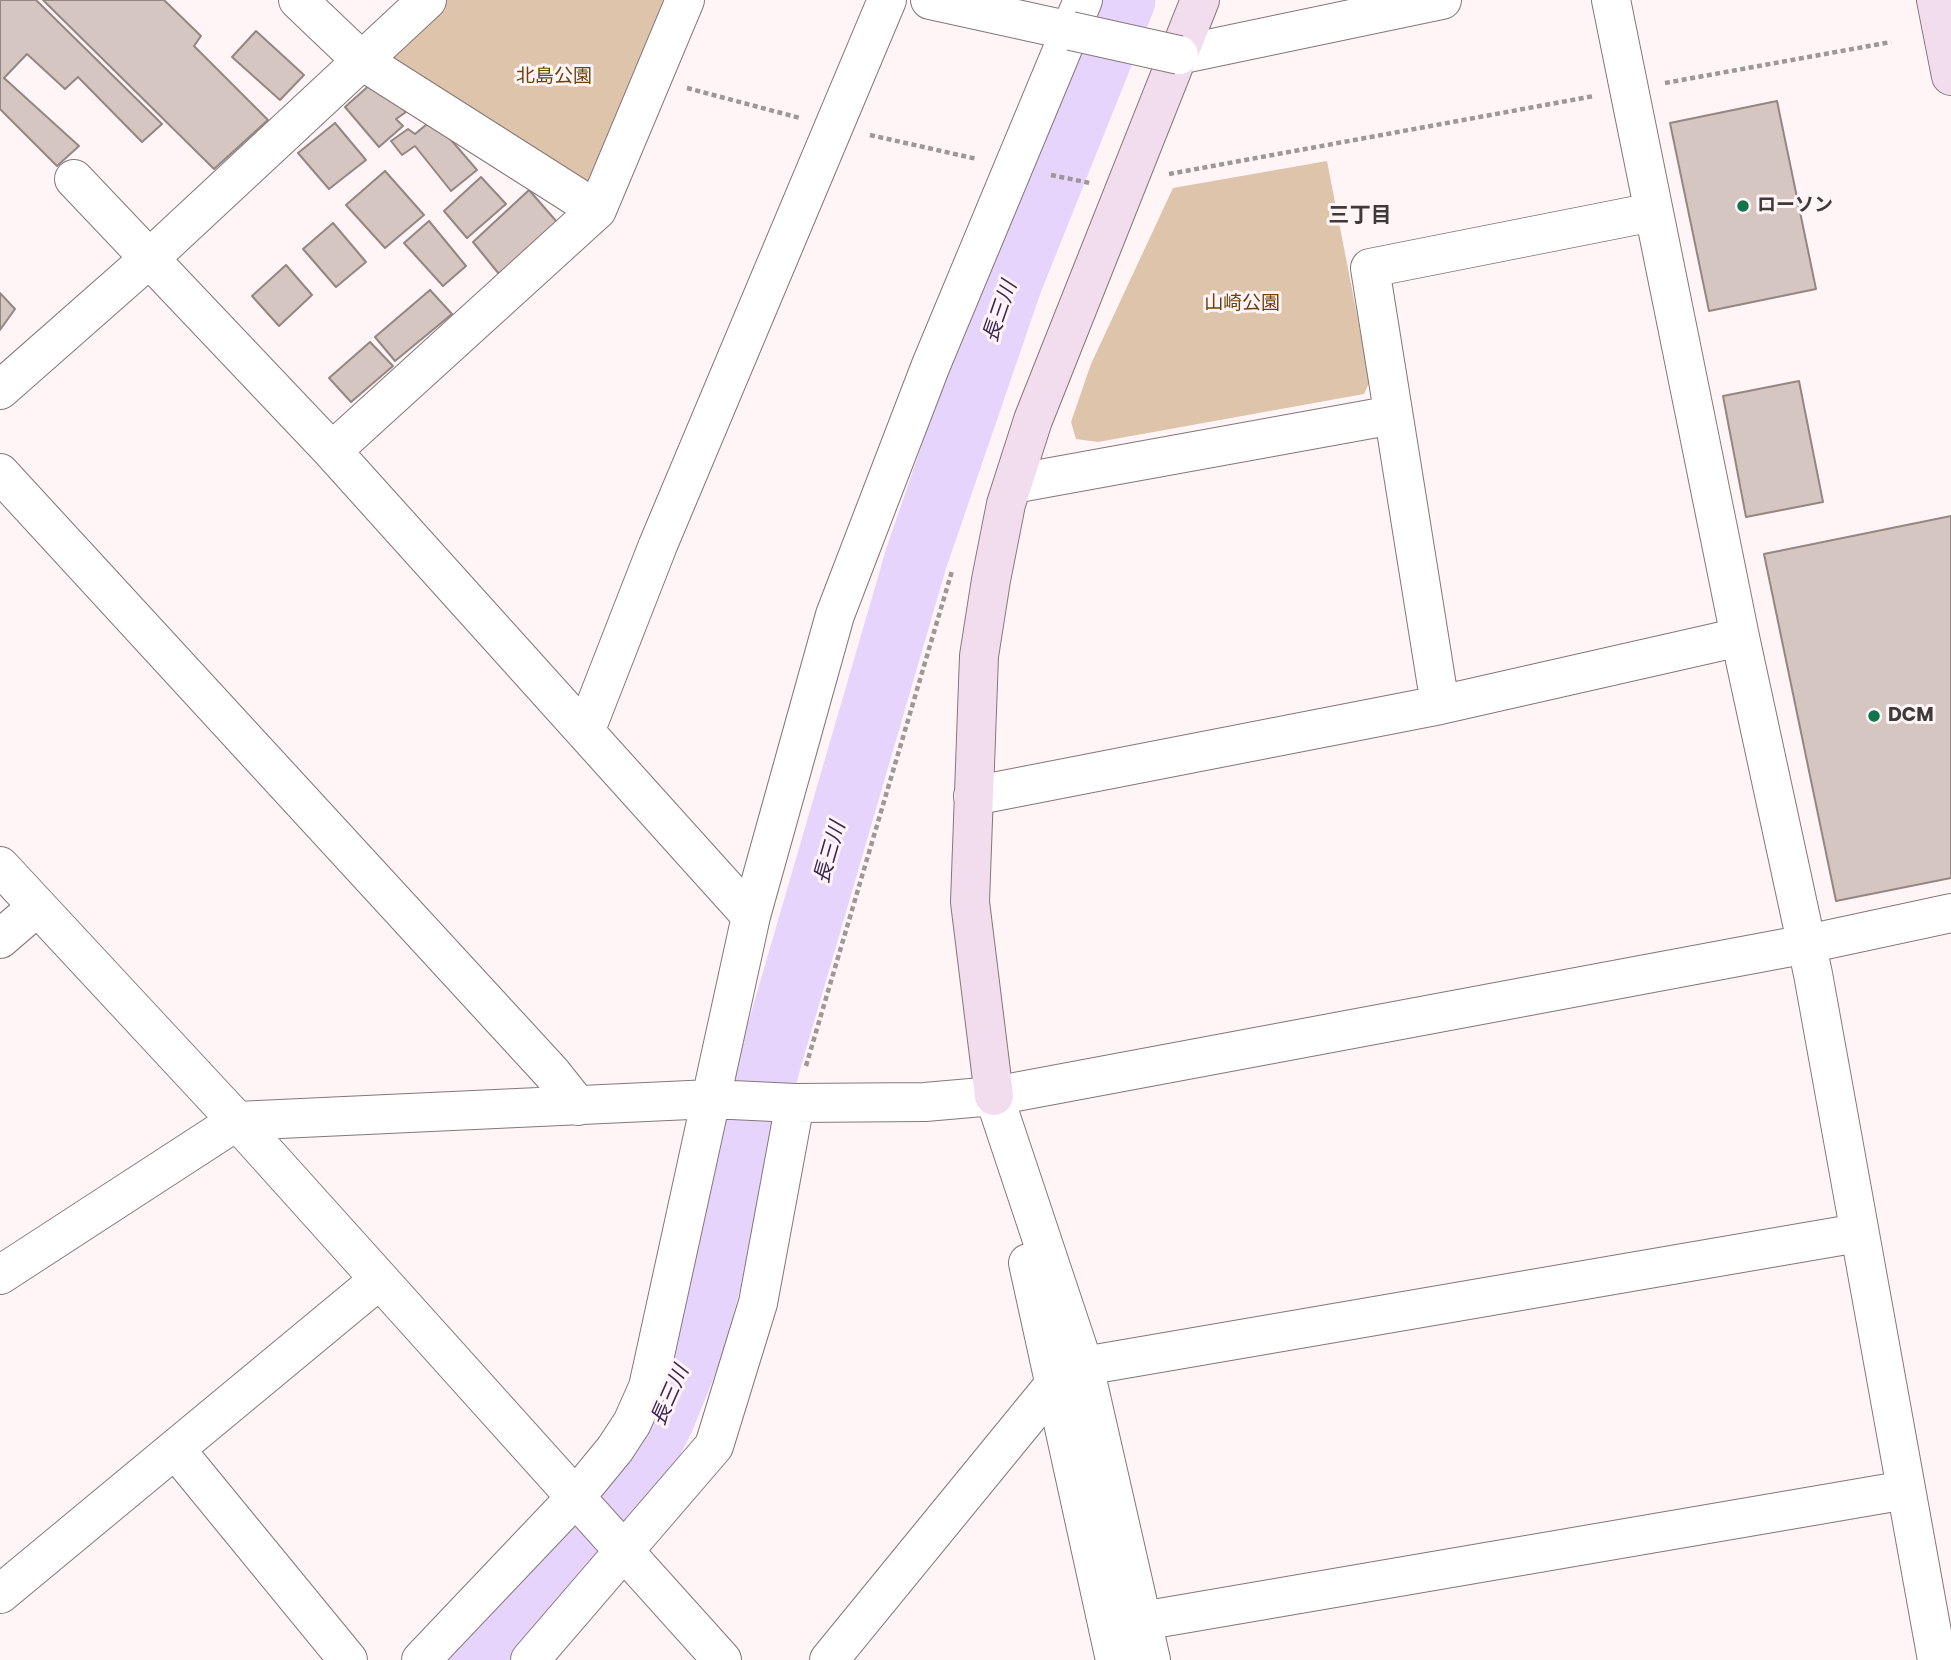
<!DOCTYPE html>
<meta charset="utf-8">
<style>
body{margin:0}
canvas{display:block;background:#fff5f6}
</style>
<canvas width="1951" height="1660"></canvas>
<script>
const g = document.querySelector('canvas').getContext('2d');
g.lineJoin = 'round';
function fillPath(path, color) { g.fillStyle = color; g.fill(path, 'evenodd'); }
const toPath = rows => new Path2D(rows.map(r => 'M' + r).join(''));
function stroke(path, color, width, dash) { g.strokeStyle = color; g.lineWidth = width; g.lineCap = dash ? 'butt' : 'round'; g.setLineDash(dash || []); g.stroke(path); }
function label(font, color, halo, rows, align = 'center') {
  g.font = font + ' Poppins,"Noto Sans JP",sans-serif'; g.lineWidth = 6; g.setLineDash([]); g.textBaseline = 'middle'; g.strokeStyle = halo; g.fillStyle = color; for (const [text, x, y, turn = 0] of rows) {
    g.save(); g.translate(x, y); g.rotate((+turn || 0) * Math.PI / 180); g.textAlign = isNaN(turn) ? turn : align; if (halo) g.strokeText(text, 0, 0); g.fillText(text, 0, 0); g.restore();
  }
}
const green = toPath([
 [446,0,669,0,595,181,579,185,392,68,392,48],
 [1327,161,1370,381,1364,394,1098,442,1076,439,1071,422,1091,364,1173,188]
]);
const river = toPath([
 [467,1660,590,1518,610,1501,643,1459,664,1417,691,1350,769,1064,916,559,1011,282,1124,0]
]);
const building = toPath([
 [0,0,36,0,162,124,142,142,78,77,65,89,27,54,4,78,79,146,57,166,0,109,0,0],
 [43,0,164,0,201,36,194,46,268,120,214,169,43,0],
 [256,31,304,75,280,100,232,57,256,31],
 [373,82,406,112,396,119,403,126,379,147,345,107,373,82],
 [1777,101,1816,289,1709,311,1670,123,1777,101],
 [433,119,477,170,451,191,415,146,402,155,391,141,408,129,415,134,433,119],
 [335,123,366,160,329,189,298,153,335,123],
 [385,171,424,215,385,248,346,205,385,171],
 [481,177,506,204,467,238,444,211,481,177],
 [529,190,557,222,499,274,473,242,529,190],
 [429,221,466,266,443,286,404,243,429,221],
 [333,223,366,262,336,287,303,249,333,223],
 [286,265,312,295,279,326,252,296,286,265],
 [430,290,452,314,395,361,375,337,430,290],
 [0,293,15,309,0,330,0,293],
 [370,342,393,366,351,402,329,378,370,342],
 [1799,381,1823,502,1746,517,1723,396,1799,381],
 [1951,516,1951,878,1836,901,1764,554,1951,516]
]);
const path = toPath([
 [1665,83,1891,42],
 [687,88,800,118],
 [870,135,977,159],
 [1169,174,1594,96],
 [1051,175,1090,183],
 [806,1066,952,571]
]);
const street = toPath([
 [298,0,361,60,597,210],
 [930,0,1071,31],
 [1611,0,1740,637,1813,974,1937,1660],
 [1179,55,1442,0],
 [74,179,332,451,751,916],
 [0,390,151,257,427,0],
 [332,451,597,210,685,0],
 [0,473,551,1072,578,1106],
 [1013,484,1393,415],
 [1440,705,1370,268,1653,212],
 [585,732,658,545,887,0],
 [973,796,1440,705,1740,637],
 [0,866,237,1121,722,1660],
 [0,939,37,907],
 [994,1096,1084,1366,1151,1660],
 [1028,1263,1115,1660],
 [0,1275,237,1121,711,1099,795,1103,925,1102,994,1096,1807,944,1951,913],
 [1084,1366,1858,1233],
 [175,1449,348,1660],
 [0,1594,379,1280],
 [1142,1621,1906,1490],
 [421,1660,574,1499,615,1449,632,1423,648,1387,751,916,835,615,931,365,1083,0],
 [530,1660,714,1446,758,1303,795,1103],
 [829,1660,1053,1386]
]);
const secondary = toPath([
 [1936,0,1951,76],
 [994,1096,970,902,979,656,991,580,1006,504,1033,420,1200,0]
]);
const streetBridge = toPath([
 [1071,31,1179,55]
]);
const markers = [
 [1743,206,7,"#10754d"],
 [1874,716,7,"#10754d"]
];
const parkNames = [
 ["北島公園",554,77],
 ["山崎公園",1242,304]
];
const poiNames = [
 ["ローソン",1757,206],
 ["DCM",1888,716]
];
const neighbourhoodNames = [
 ["三丁目",1360,217]
];
const waterNames = [
 ["長三川",1001,312,-71],
 ["長三川",831,853,-74],
 ["長三川",671,1396,-66]
];
fillPath(green, '#ddc4ab');
stroke(river, '#e6d4fd', 63);
fillPath(building, '#d5c6c2');
stroke(building, '#948682', 2);
stroke(street, '#857779', 40);
stroke(secondary, '#857779', 40);
stroke(path, '#9e9697', 4.5, [5, 3.5]);
stroke(street, '#fff', 38);
stroke(secondary, '#f2ddee', 38);
stroke(streetBridge, '#857779', 40, []);
stroke(streetBridge, '#fff', 38);
for (const [x, y, r, color] of markers) { const dot = new Path2D(); dot.arc(x, y, r, 0, 2 * Math.PI); g.fillStyle = color; g.fill(dot); stroke(dot, '#fff5f6', 2.5); }
label('19px', '#6b4107', '#fff5f6', parkNames);
label('bold 19px', '#3f393a', '#fff5f6', poiNames, 'left');
label('bold 21px', '#3f393a', '#fff5f6', neighbourhoodNames);
label('italic 21px', '#3c2455', '#fff5f6', waterNames);
</script>
